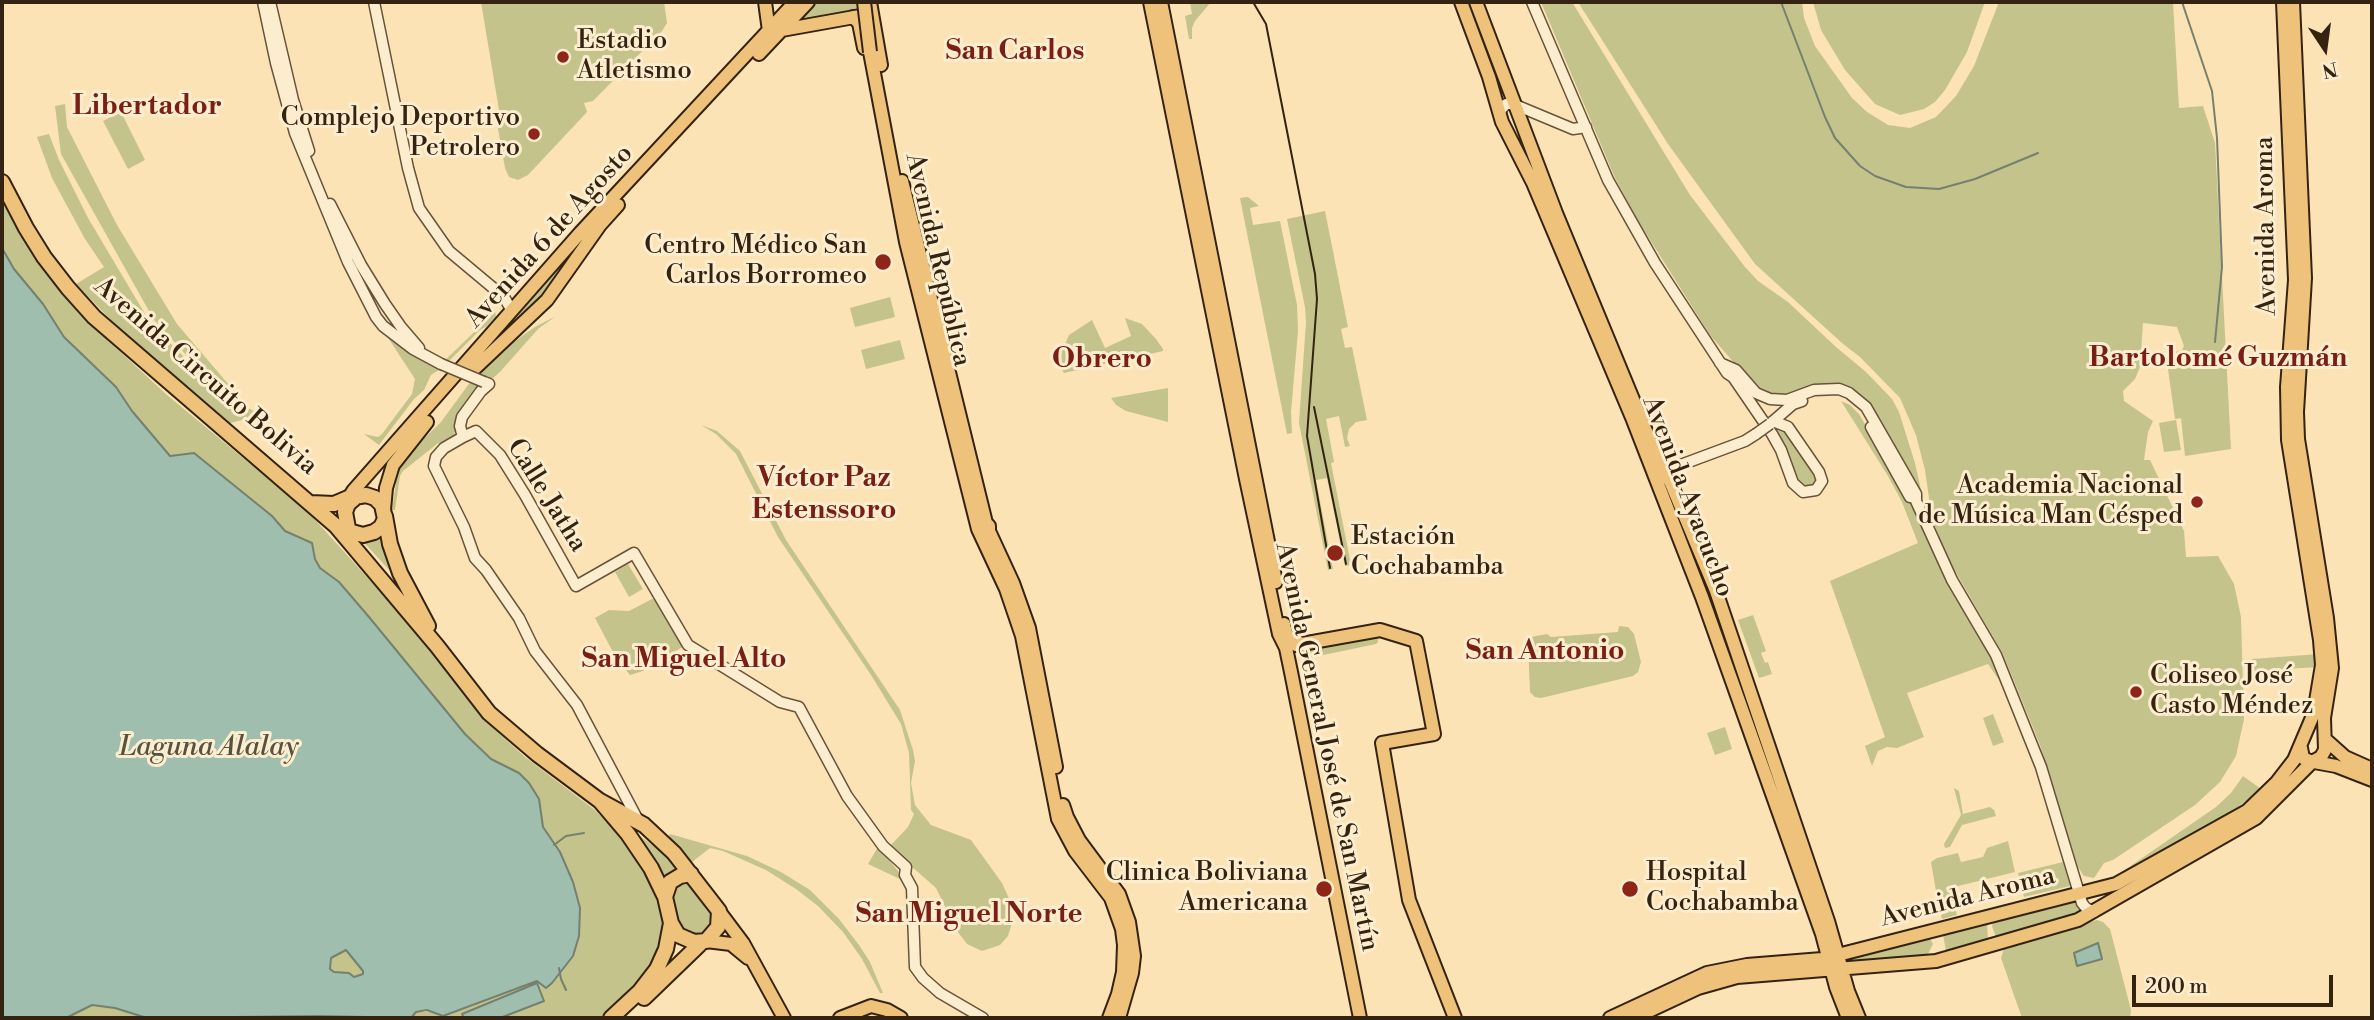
<!DOCTYPE html>
<meta charset="utf-8">
<style>
body{margin:0}
#map{position:relative;width:2374px;height:1020px;overflow:hidden;background:#fce3b5;font-family:"Libre Bodoni",serif}
canvas{display:block}
.frame{position:absolute;inset:0;border:4px solid #352312;pointer-events:none}
.north{position:absolute;left:2290px;top:14px;width:70px;height:70px;-webkit-text-stroke:5px #fdedcf;paint-order:stroke;rotate:167deg;font-size:19px;font-weight:700;line-height:28px;text-align:center;color:#352312}
.north::after{content:'';display:block;margin:auto;width:24px;height:32px;background:#352312;clip-path:polygon(50% 0,100% 100%,50% 72%,0 100%)}
.scale{position:absolute;left:2132px;top:975px;width:201px;height:32px;box-sizing:border-box;border:4px solid #352312;border-top:0;padding-left:9px;font-size:21px;line-height:24px;white-space:nowrap;color:#352312;-webkit-text-stroke:5px #fdedcf;paint-order:stroke}
</style>
<div id="map">
<canvas width="2374" height="1020"></canvas>
<div class="frame"></div>
<div class="north">N</div>
<div class="scale">200 m</div>
</div>
<script>
const g = document.querySelector('canvas').getContext('2d');
g.lineJoin = 'round';
function fillPath(path, color) { g.fillStyle = color; g.fill(path, 'evenodd'); }
const toPath = rows => new Path2D(rows.map(r => 'M' + r).join(''));
function stroke(path, color, width, dash) { g.strokeStyle = color; g.lineWidth = width; g.lineCap = dash ? 'butt' : 'round'; g.setLineDash(dash || []); g.stroke(path); }
function label(font, color, halo, rows, align = 'center') {
  g.font = font + ' "Libre Bodoni",serif'; g.lineWidth = 6; g.setLineDash([]); g.textBaseline = 'middle'; g.strokeStyle = halo; g.fillStyle = color; for (const [text, x, y, turn = 0] of rows) {
    g.save(); g.translate(x, y); g.rotate((+turn || 0) * Math.PI / 180); g.textAlign = isNaN(turn) ? turn : align; if (halo) g.strokeText(text, 0, 0); g.fillText(text, 0, 0); g.restore();
  }
}
const green = toPath([
 [481,2,664,2,667,23,662,31,593,101,584,103,587,112,528,175,518,180,509,177,505,168,497,123,501,122],
 [814,2,869,2,870,11,794,24],
 [1190,2,1211,2,1195,21,1192,28,1192,39,1189,39,1185,16,1192,14],
 [1541,2,1572,2,1690,195,1745,267,1758,281,1788,302,1836,347,1866,372,1892,399,1899,412,1915,463,1923,499,1894,452,1851,390,1771,396,1761,391,1749,380,1710,335,1640,224,1615,178],
 [1578,2,1802,2,1804,18,1815,46,1852,98,1867,112,1888,125,1910,128,1936,117,1956,96,1974,66,1999,2,2173,2,2179,108,2203,106,2215,143,2231,449,2185,456,2181,418,2175,419,2167,362,2169,354,2182,350,2184,346,2177,327,2143,323,2140,367,2135,379,2123,391,2124,401,2153,421,2148,432,2144,460,2150,460,2184,531,2186,557,2218,556,2234,584,2241,617,2244,719,2236,756,2220,782,2195,805,2113,860,2104,863,2094,878,2084,876,2078,867,2040,745,2003,654,1947,557,1932,519,1925,470,1916,435,1900,398,1860,357,1842,343,1755,264,1668,144],
 [1813,2,1985,2,1967,52,1945,90,1935,102,1924,109,1900,115,1875,104,1845,70,1821,30],
 [65,104,67,127,117,225,177,324,241,399,189,358,154,320,61,154,55,106],
 [121,112,145,160,128,169,103,121],
 [49,134,59,160,88,218,151,324,184,357,235,402,263,415,230,423,113,322,76,284,104,267,85,239,52,178,37,137],
 [1248,197,1259,206,1250,208,1253,225,1280,221,1297,305,1298,331,1291,412,1292,433,1287,434,1240,198],
 [2,202,44,271,91,325,167,395,307,511,396,609,490,725,525,757,595,810,632,849,651,884,662,917,662,931,660,946,650,968,639,984,613,1010,600,1018,411,1018,416,1012,459,1011,537,981,552,983,573,956,579,936,580,908,573,882,560,852,543,827,539,799,519,773,491,759,465,734,369,617,338,582,320,568,315,559,315,552,304,538,293,536,285,531,272,516,194,453,170,456,132,411,116,387,64,337,43,304,14,269,2,248],
 [1325,211,1348,327,1341,329,1345,348,1352,347,1367,420,1356,422,1349,429,1347,438,1350,446,1345,447,1339,416,1326,419,1334,462,1331,463,1351,565,1345,566,1327,478,1316,480,1333,569,1328,570,1299,423,1306,322,1305,307,1287,219],
 [573,252,540,300,475,361,568,254],
 [890,297,895,317,855,327,850,308],
 [495,312,496,316,487,326,480,330,442,368,431,375,424,390,414,399,379,445,364,434,378,437,382,434,412,394,415,379,383,330,403,349,438,367],
 [556,316,538,329,500,372,493,378,487,378,459,417,454,435,437,444,403,471,400,476,395,510,392,510,398,469,407,455,441,422,485,362,535,327],
 [1125,318,1142,324,1156,339,1163,349,1163,351,1064,373,1061,368,1061,353,1069,335,1092,320,1105,348,1131,336],
 [900,340,905,359,866,369,861,350],
 [1168,388,1168,422,1126,411,1116,405,1111,398],
 [1841,401,1850,405,1859,414,1913,506,1948,582,1994,660,1999,680,1988,664,1907,693,1924,737,1897,748,1887,747,1878,751,1872,766,1865,746,1885,737,1830,581,1918,543,1902,502,1888,476],
 [2176,420,2181,450,2164,452,2159,423],
 [701,425,717,431,740,451,786,540,900,710,913,750,915,761,911,783,915,805,931,825,971,840,1002,883,1011,903,1012,923,1008,936,1000,945,982,951,967,944,957,931,936,888,893,850,891,845,908,827,914,814,911,810,909,753,901,724,871,675,778,537,736,454,716,434],
 [1776,427,1783,427,1818,478,1816,485,1806,488,1797,482,1773,430],
 [382,533,399,581,361,539],
 [628,564,643,589,629,597,615,572],
 [654,598,684,646,643,671,630,675,615,656,595,618,609,610,629,611],
 [1753,615,1766,651,1761,653,1765,663,1768,662,1772,674,1759,678,1738,620],
 [1619,626,1628,627,1634,634,1641,662,1638,672,1633,676,1541,698,1535,697,1530,692,1528,643,1531,637,1547,634,1551,637,1618,632],
 [1378,635,1378,642,1376,644,1309,658,1302,656,1302,653,1307,649],
 [2319,654,2319,667,2253,671,2252,659],
 [1993,714,2004,742,1993,746,1983,718],
 [1725,727,1732,749,1715,755,1707,733],
 [2243,776,2261,789,2238,807,2216,821,2116,876,2216,807,2231,793],
 [1954,788,1959,791,1963,814,1990,807,1994,810,1996,816,1962,825,1950,847,1945,848,1944,844,1961,815],
 [633,831,662,852,680,868,663,878,649,851],
 [670,834,747,856,781,872,810,890,839,919,859,945,870,962,883,993,880,993,862,959,843,932,818,906,796,889,766,870,723,851,710,848,692,862,668,837],
 [2008,841,2015,872,1950,888,1957,915,1942,919,1941,915,1946,913,1942,896,1937,897,1931,862,1937,858,1958,853,1961,862,1983,857,1987,848],
 [878,847,898,871,900,879,868,864],
 [2063,862,2070,886,2024,897,2018,873],
 [686,882,689,883,713,913,714,920,708,931,696,935,683,931,677,920,672,896,675,886],
 [2076,898,2078,905,2084,912,2080,914,1996,937,1992,926,1994,920],
 [2097,920,2103,922,2110,929,2131,1010,2130,1018,2022,1018,2001,958,2004,948,2008,944],
 [1987,923,1988,940,1946,951,1943,934],
 [1929,937,1933,944,1927,956,1848,962,1846,957],
 [346,950,364,971,363,974,354,977,349,973,334,972,330,969,331,958],
 [92,1005,115,1008,147,1018,66,1018]
]);
const water = toPath([
 [2,248,14,269,43,304,64,337,116,387,132,411,170,456,194,453,272,516,285,531,312,543,315,559,320,568,339,582,369,617,465,734,491,759,519,773,529,783,539,799,543,827,560,852,573,882,580,908,579,936,573,956,552,983,546,988,537,981,443,1016,427,1010,416,1012,411,1018,320,1016,147,1018,115,1008,92,1005,66,1018,2,1018,2,248],
 [346,950,363,971,363,974,354,977,349,973,334,972,330,969,331,958,346,950],
 [2098,943,2102,959,2077,966,2074,953,2098,943],
 [537,983,544,1001,500,1018,464,1018,462,1014,537,983]
]);
const stream = toPath([
 [1781,2,1825,117,1835,138,1860,166,1875,176,1906,187,1939,189,1975,179,2038,153],
 [2182,2,2212,91,2217,138,2222,267,2215,342],
 [554,845,566,836,584,833],
 [559,968,561,979,566,990]
]);
const minor = toPath([
 [263,2,276,63,295,133,348,262,376,317,383,326,413,349,441,364],
 [270,2,293,100,309,151],
 [374,2,408,168,419,208,449,251,504,297,512,311],
 [1532,2,1608,180,1655,263,1727,373,1733,377,1772,434,1781,450,1793,483,1803,492,1816,490,1822,481,1819,472,1788,427,1773,421],
 [1500,111,1506,104,1513,104,1573,129,1586,127],
 [330,204,361,265,385,304,401,327,419,348],
 [1720,363,1736,370,1756,393,1770,399,1787,400,1814,390,1839,389,1849,393,1866,407,1916,494,1916,501,1952,580,1996,655,2041,767,2082,903,2086,908,2094,912],
 [1770,424,1793,404,1802,401],
 [1871,427,1910,497],
 [463,437,460,426,462,417,481,391,489,384,484,382],
 [1659,473,1745,441,1756,434],
 [639,822,577,705,535,651,519,618,486,570,475,558,464,527,434,466,436,457,444,448,463,437,476,431,500,455,525,495,576,586,634,553,688,645,780,702,799,707,847,796,883,846,906,867,905,875,912,888,915,967,923,978,940,993,983,1018]
]);
const major = toPath([
 [765,2,769,31],
 [870,2,881,65],
 [1150,2,1246,479,1279,634,1286,648,1291,672,1360,1018],
 [1161,2,1276,582],
 [1461,2,1489,77,1502,122,1533,183,1633,420,1702,597,1822,934,1836,987,1848,1018],
 [1476,2,1556,213,1663,472,1670,481,1716,591,1828,921,1848,991,1859,1018],
 [2293,2,2305,278,2297,412,2298,439,2327,618,2332,668,2324,718,2325,750,2321,757,2312,762,2303,758,2301,748],
 [853,17,859,23,864,48],
 [782,30,860,16],
 [870,52,906,242,978,529,1006,589,1022,636,1058,819,1075,851,1111,898,1122,929,1124,945,1123,972,1118,994,1109,1018],
 [759,54,808,2],
 [902,181,986,523,989,526,989,531,984,533],
 [471,372,547,300,600,225,618,205],
 [347,501,353,491,580,233,795,2],
 [384,510,386,488,393,465,427,422],
 [989,531,1013,583,1029,628,1056,767],
 [1284,624,1286,633,1291,639,1302,644],
 [1296,645,1380,630,1416,641,1434,734,1382,743,1409,900,1455,1018],
 [2326,740,2345,757,2372,769],
 [2314,762,2336,766,2372,780],
 [1063,805,1067,817,1079,840,1119,894,1129,922,1134,956,1132,973,1119,1018],
 [719,911,743,943,784,1018],
 [706,941,731,944,748,958],
 [840,1018,871,1006,887,1010,901,1018],
 [1610,1018,1707,973,1747,965,1822,959,2116,884,2247,811,2277,782,2294,760,2314,713,2322,665,2320,640,2288,440,2287,387,2295,280,2283,2],
 [1634,1018,1698,988,1737,977,1936,961,2078,920,2256,818,2312,762]
]);
const highway = toPath([
 [2,182,26,228,44,257,68,288,94,317,336,526,437,646,489,713,537,754,600,801,644,825,674,853,719,911,718,927,706,941,694,942,678,935,671,923,665,897,651,868,628,834,600,801],
 [311,503,334,504,348,498,366,495,375,498,382,505,385,519,381,527,374,532,363,535,341,529],
 [385,516,390,544,400,573,428,626],
 [350,539,345,512,348,504,356,497],
 [665,897,670,882,680,876,691,874],
 [644,998,701,943],
 [611,1018,640,991,657,969,666,949,671,923]
]);
const tram = toPath([
 [1253,2,1266,24,1315,274,1317,299,1307,436,1330,568],
 [1314,407,1346,564]
]);
const minorBridge = toPath([
 [441,364,484,382],
 [1756,434,1770,424]
]);
const majorBridge = toPath([
 [864,2,870,52]
]);
const markers = [
 [563,57,7,"#8f2418"],
 [534,134,7,"#8f2418"],
 [883,262,9,"#8f2418"],
 [2197,502,7,"#8f2418"],
 [1335,553,9,"#8f2418"],
 [2136,692,7,"#8f2418"],
 [1324,889,9,"#8f2418"],
 [1630,889,9,"#8f2418"]
];
const poiNames = [
 ["Estadio",577,42],
 ["Atletismo",577,72],
 ["Complejo Deportivo",520,119,"right"],
 ["Petrolero",520,149,"right"],
 ["Centro Médico San",867,247,"right"],
 ["Carlos Borromeo",867,277,"right"],
 ["Academia Nacional",2183,487,"right"],
 ["de Música Man Césped",2183,517,"right"],
 ["Estación",1351,538],
 ["Cochabamba",1351,568],
 ["Coliseo José",2150,677],
 ["Casto Méndez",2150,707],
 ["Clinica Boliviana",1308,874,"right"],
 ["Americana",1308,904,"right"],
 ["Hospital",1646,874],
 ["Cochabamba",1646,904]
];
const streetNames = [
 ["Avenida Aroma",2267,226,-91],
 ["Avenida 6 de Agosto",550,237,-48],
 ["Avenida República",937,260,77],
 ["Avenida Circuito Bolivia",205,377,41],
 ["Calle Jatha",546,496,58],
 ["Avenida Ayacucho",1687,497,69],
 ["Avenida General José de San Martín",1326,747,78],
 ["Avenida Aroma",1968,898,-14]
];
const neighbourhoodNames = [
 ["San Carlos",1015,52],
 ["Libertador",147,107],
 ["Bartolomé Guzmán",2218,359],
 ["Obrero",1102,360],
 ["Víctor Paz",824,479],
 ["Estenssoro",824,511],
 ["San Antonio",1545,652],
 ["San Miguel Alto",684,660],
 ["San Miguel Norte",969,915]
];
const waterNames = [
 ["Laguna Alalay",209,748]
];
fillPath(green, '#c3c38b');
fillPath(water, '#9fbeae');
stroke(water, '#758070', 2);
stroke(stream, '#758070', 2);
stroke(minor, '#67533b', 13);
stroke(major, '#352312', 16);
stroke(highway, '#352312', 18);
stroke(minor, '#fdedcf', 10);
stroke(major, '#eec27a', 12);
stroke(highway, '#eec27a', 14);
stroke(tram, '#352312', 2);
stroke(minorBridge, '#67533b', 13, []);
stroke(majorBridge, '#352312', 16, []);
stroke(minorBridge, '#fdedcf', 10);
stroke(majorBridge, '#eec27a', 12);
for (const [x, y, r, color] of markers) { const dot = new Path2D(); dot.arc(x, y, r, 0, 2 * Math.PI); g.fillStyle = color; g.fill(dot); stroke(dot, '#fdedcf', 2.5); }
label('26px', '#352312', '#fdedcf', poiNames, 'left');
label('26px', '#352312', '#fdedcf', streetNames);
label('bold 28px', '#7a1f14', '#fdedcf', neighbourhoodNames);
label('italic 28px', '#555241', '#fdedcf', waterNames);
</script>
